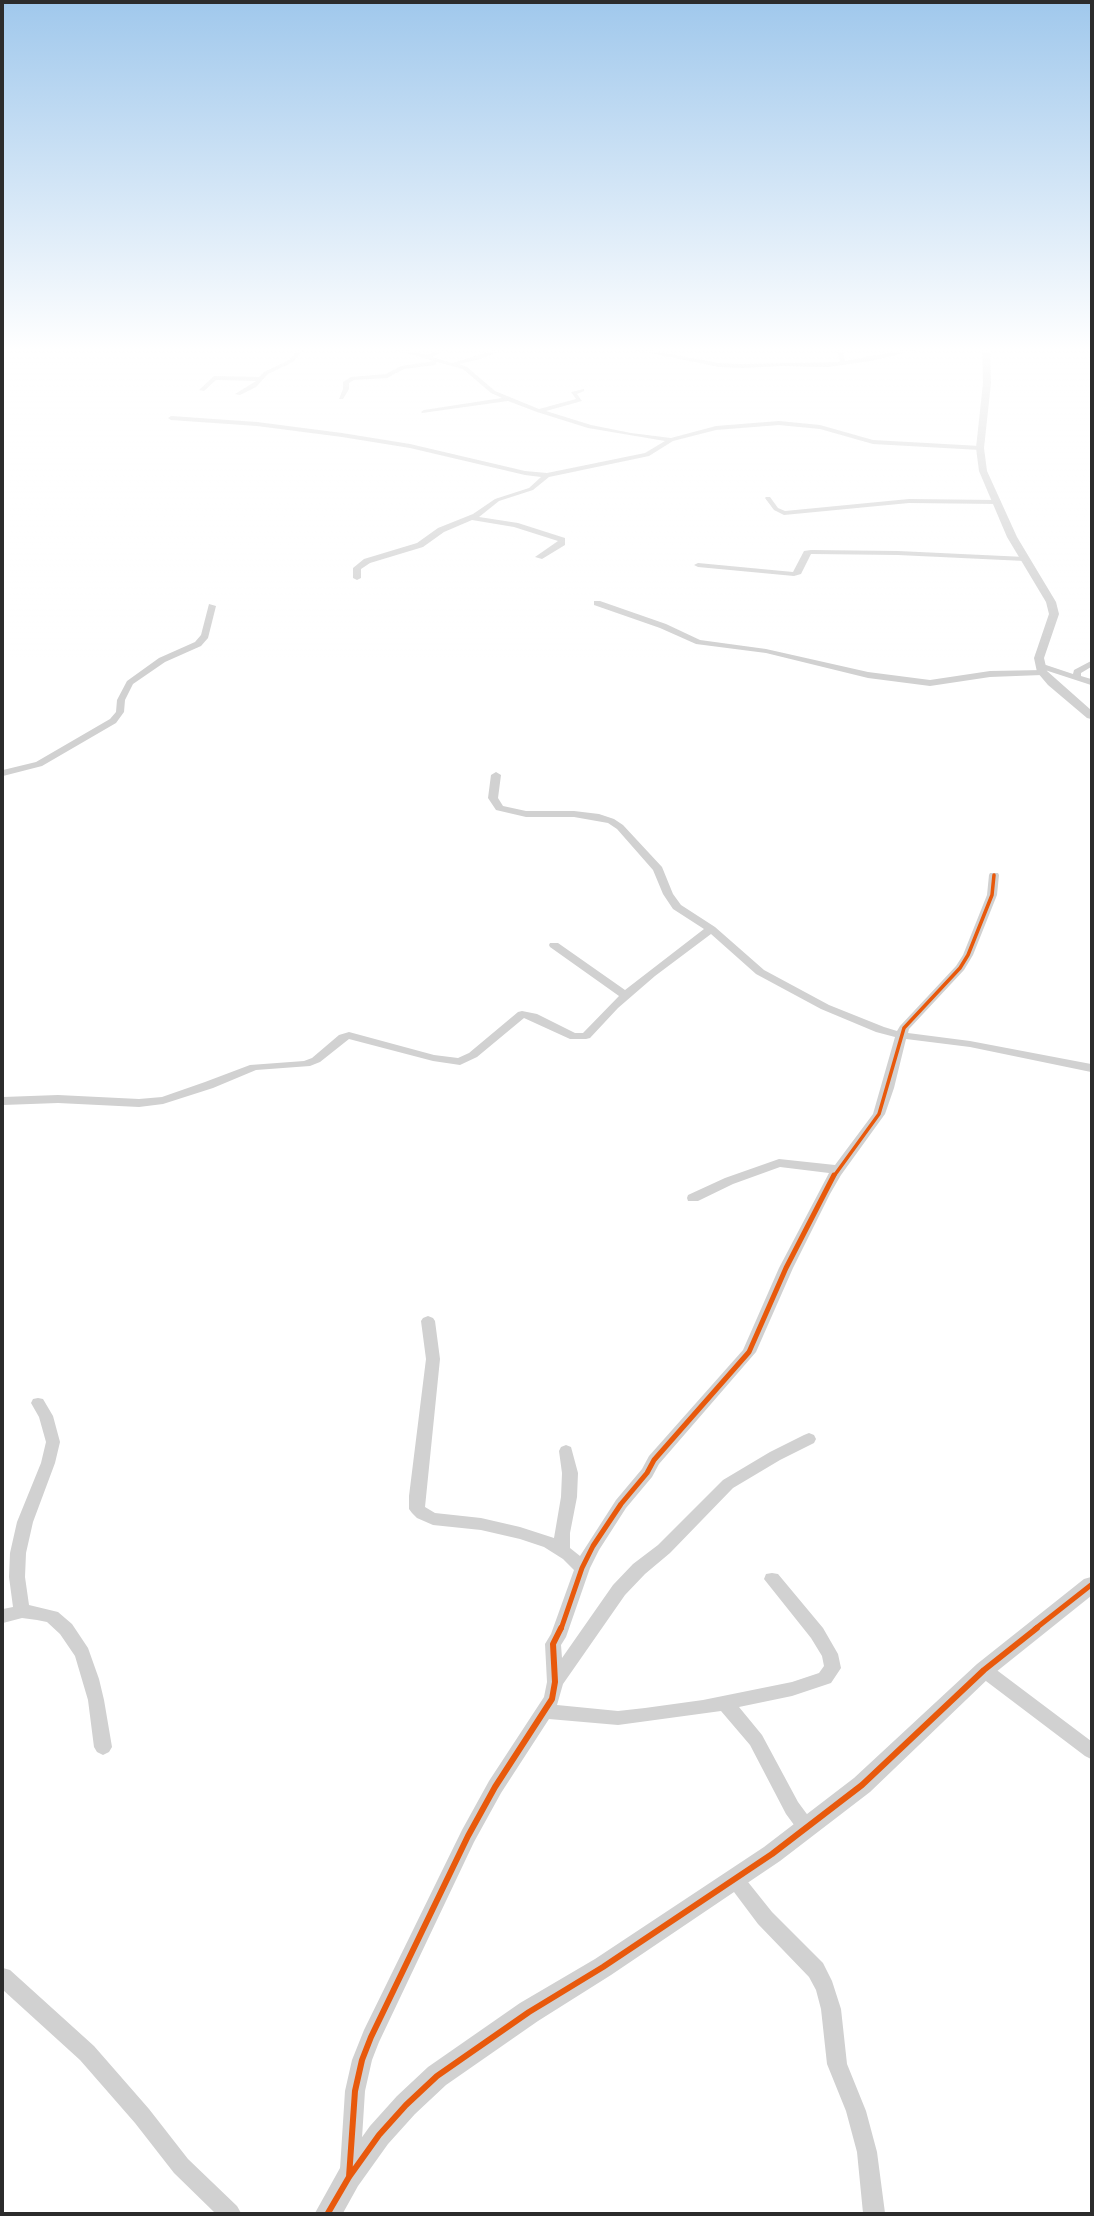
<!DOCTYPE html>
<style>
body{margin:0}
#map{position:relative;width:1094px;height:2216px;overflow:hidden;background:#fff;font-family:Karla,sans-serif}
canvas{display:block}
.frame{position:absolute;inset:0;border:4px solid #2c2c2c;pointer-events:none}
</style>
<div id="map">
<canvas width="1094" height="2216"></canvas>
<div class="frame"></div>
</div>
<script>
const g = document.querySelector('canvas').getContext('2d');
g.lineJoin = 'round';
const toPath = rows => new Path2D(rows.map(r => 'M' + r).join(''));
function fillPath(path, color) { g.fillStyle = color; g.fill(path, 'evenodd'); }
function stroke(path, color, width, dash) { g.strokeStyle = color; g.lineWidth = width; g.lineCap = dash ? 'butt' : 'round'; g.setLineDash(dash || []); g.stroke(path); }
const minor = toPath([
 [298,350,304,350,293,362,268,374,256,387,240,395,235,394,256,381,216,380,204,391,199,390,214,376,259,377,264,372,289,360,298,350],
 [396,350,406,350,426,355,439,350,447,350,432,357,452,363,494,350,503,350,480,359,459,364,467,367,495,391,539,409,576,399,571,392,584,389,584,391,577,394,582,401,546,411,591,425,631,433,671,438,716,426,779,421,820,425,873,440,980,446,983,448,980,450,873,444,820,429,779,425,716,430,673,441,649,456,549,477,533,490,499,501,479,517,518,523,565,538,565,545,542,559,535,557,558,541,514,527,472,520,444,532,423,547,370,563,361,569,361,578,357,580,353,578,353,568,364,559,417,543,438,528,473,514,495,499,529,488,541,477,525,475,410,448,342,437,257,426,171,420,168,418,171,416,257,422,342,433,410,444,525,471,547,473,645,453,665,441,588,428,537,412,508,401,422,413,421,412,424,410,502,398,491,393,463,369,437,362,435,365,404,369,387,378,354,380,349,383,349,389,343,399,339,399,343,389,343,382,351,377,386,374,401,366,434,361,396,350],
 [635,350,648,350,719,363,742,364,840,362,837,350,843,350,845,361,904,350,916,350,871,361,828,367,782,366,742,368,719,367,635,350],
 [766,497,770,497,778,508,785,511,909,499,997,500,1001,502,997,504,909,503,784,515,774,510,765,498,766,497],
 [811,550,898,551,1025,557,1029,559,1025,561,898,555,811,554,801,574,794,576,698,567,694,565,698,563,793,572,804,551,811,550],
 [594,601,600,601,666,624,700,640,766,649,868,672,930,680,990,671,1044,670,1036,666,1040,663,1073,674,1074,670,1091,661,1091,667,1081,673,1081,676,1091,679,1091,685,1045,670,1045,674,1042,675,990,677,930,686,868,678,766,653,696,644,660,628,594,605,594,601],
 [209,604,216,606,208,638,201,646,165,662,133,684,125,700,124,712,116,723,42,766,3,776,3,770,36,762,110,719,116,712,117,700,127,681,159,658,195,642,201,635,209,604],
 [496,772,501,775,498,798,503,806,526,811,574,811,599,814,614,819,623,825,662,867,673,894,681,905,715,927,764,970,829,1005,884,1027,897,1031,900,1026,956,966,963,955,987,895,989,875,990,873,998,873,999,875,997,895,973,955,964,970,909,1029,908,1033,970,1041,1091,1064,1091,1072,970,1047,906,1039,894,1088,885,1114,841,1175,830,1194,793,1268,756,1352,659,1464,652,1477,626,1508,599,1550,590,1568,566,1637,561,1645,562,1658,613,1585,633,1564,658,1545,723,1480,770,1452,804,1435,809,1433,814,1435,816,1439,814,1443,780,1460,733,1488,670,1553,645,1574,625,1595,563,1684,557,1705,618,1711,645,1708,703,1700,792,1682,819,1673,824,1666,822,1656,811,1638,764,1579,766,1574,772,1573,778,1574,823,1628,838,1654,841,1668,831,1683,792,1696,739,1707,762,1735,798,1802,812,1821,815,1827,812,1833,806,1835,800,1833,786,1814,750,1745,721,1711,618,1725,549,1719,501,1793,474,1842,379,2042,372,2060,365,2091,360,2169,357,2176,350,2179,343,2176,340,2169,345,2091,352,2060,364,2030,462,1830,489,1781,544,1697,547,1682,545,1644,551,1634,574,1570,563,1559,544,1547,520,1539,481,1530,433,1525,417,1518,412,1513,409,1509,409,1496,426,1359,421,1321,423,1318,428,1316,433,1318,435,1321,440,1359,425,1507,435,1513,481,1518,520,1527,554,1538,561,1497,562,1473,559,1451,561,1447,566,1445,571,1447,578,1473,577,1497,570,1533,570,1548,580,1556,616,1500,642,1469,649,1456,743,1350,779,1268,829,1173,780,1167,733,1184,698,1201,688,1201,687,1198,688,1195,725,1178,779,1159,835,1165,873,1114,895,1037,876,1032,821,1009,756,974,711,934,655,976,618,1008,590,1038,586,1039,570,1039,524,1018,477,1057,460,1065,433,1061,349,1039,320,1062,310,1066,256,1070,213,1088,163,1104,139,1107,58,1103,3,1105,3,1097,58,1095,139,1099,162,1097,205,1082,250,1065,304,1061,312,1058,339,1035,349,1032,434,1055,458,1058,469,1053,518,1012,522,1011,537,1014,575,1033,583,1033,619,996,550,947,549,945,550,943,558,943,625,990,704,929,673,909,663,894,653,870,617,829,608,823,574,817,526,817,496,810,488,798,491,775,496,772],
 [38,1398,43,1399,53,1416,60,1442,55,1463,33,1522,26,1553,25,1577,29,1605,58,1612,72,1624,88,1648,99,1679,104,1700,112,1747,109,1752,103,1755,97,1752,94,1747,88,1700,75,1656,60,1634,47,1622,37,1620,22,1618,3,1623,3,1609,13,1607,9,1577,10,1553,17,1522,41,1463,46,1442,39,1417,31,1403,33,1399,38,1398],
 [984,1663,990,1665,1091,1741,1091,1759,1085,1756,978,1675,976,1670,978,1665,984,1663],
 [734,1869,740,1872,772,1912,823,1963,832,1981,841,2009,847,2064,866,2111,877,2152,885,2213,863,2213,857,2152,846,2111,827,2064,821,2009,816,1990,809,1977,758,1924,728,1884,725,1878,728,1872,734,1869],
 [3,1968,10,1970,94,2046,149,2109,188,2159,237,2206,241,2213,215,2213,174,2173,135,2123,80,2060,3,1990,3,1968]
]);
const tertiary = toPath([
 [982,350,990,350,991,383,984,448,987,471,1017,537,1056,602,1059,614,1044,658,1047,671,1091,710,1091,719,1087,718,1048,685,1037,672,1034,658,1049,614,1046,602,1007,537,979,471,976,448,983,383,982,350],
 [1091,1577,1091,1596,991,1676,870,1792,780,1861,611,1975,538,2021,446,2085,415,2114,388,2144,358,2186,343,2213,315,2213,340,2168,370,2126,397,2096,428,2067,520,2003,595,1959,764,1847,854,1778,977,1664,1084,1579,1091,1577]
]);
const cyclewayFar2 = toPath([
 [834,1176,879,1114,904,1028,960,968,968,955,992,895,994,875]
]);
const cyclewayFar1 = toPath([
 [561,1629,582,1568,593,1546,621,1504,647,1473,654,1460,749,1352,786,1268,834,1175],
 [1035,1629,1091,1585]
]);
const cycleway = toPath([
 [349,2177,355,2091,362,2060,371,2037,468,1836,495,1787,552,1699,555,1682,553,1644,561,1628],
 [328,2213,349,2177,379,2135,406,2105,437,2076,529,2012,603,1967,772,1854,862,1785,984,1670,1037,1628]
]);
fillPath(minor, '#d1d1d1');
fillPath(tertiary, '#d1d1d1');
stroke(cyclewayFar2, '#e8590c', 3.5);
stroke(cyclewayFar1, '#e8590c', 5);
stroke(cycleway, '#e8590c', 6);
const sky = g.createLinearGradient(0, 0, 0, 660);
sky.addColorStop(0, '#a0c8ec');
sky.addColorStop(0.53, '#fff');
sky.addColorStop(1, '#ffffff00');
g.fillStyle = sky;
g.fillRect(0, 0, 1094, 660);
</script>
